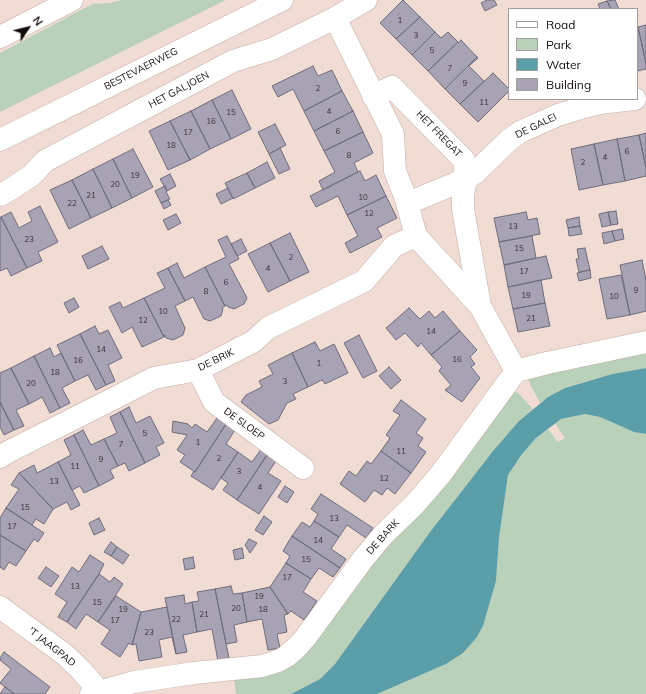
<!DOCTYPE html>
<style>
body{margin:0}
#map{position:relative;width:646px;height:694px;overflow:hidden;background:#f1dcd4;font-family:Mulish,sans-serif}
canvas{display:block}
.legend{position:absolute;left:508px;top:8px;width:130px;height:92px;box-sizing:border-box;background:#fff;border:1px solid #a19e9d;margin:0;padding:5px 7px;list-style:none;font-size:12px;color:#130c0a}
.legend li{display:flex;align-items:center;gap:8px;height:20px}
.legend b{width:20px;border:1px solid #a19e9d}
.north{position:absolute;left:8px;top:8px;width:40px;height:40px;-webkit-text-stroke:3px #fff;paint-order:stroke;rotate:55deg;font-size:11px;font-weight:700;line-height:16px;text-align:center;color:#130c0a}
.north::after{content:'';display:block;margin:auto;width:14px;height:18px;background:#130c0a;clip-path:polygon(50% 0,100% 100%,50% 72%,0 100%)}
</style>
<div id="map">
<canvas width="646" height="694"></canvas>
<ul class="legend">
<li><b style="height:5px;background:#fff"></b>Road</li>
<li><b style="height:11px;background:#b9d1b8"></b>Park</li>
<li><b style="height:11px;background:#5a9ea9"></b>Water</li>
<li><b style="height:11px;background:#a7a3b5"></b>Building</li>
</ul>
<div class="north">N</div>
</div>
<script>
const g = document.querySelector('canvas').getContext('2d');
g.lineJoin = 'round';
function fillPath(path, color) { g.fillStyle = color; g.fill(path, 'evenodd'); }
const toPath = rows => new Path2D(rows.map(r => 'M' + r).join(''));
function stroke(path, color, width, dash) { g.strokeStyle = color; g.lineWidth = width; g.lineCap = dash ? 'butt' : 'round'; g.setLineDash(dash || []); g.stroke(path); }
function label(font, color, halo, rows, align = 'center') {
  g.font = font + ' Mulish,sans-serif'; g.lineWidth = 3; g.setLineDash([]); g.textBaseline = 'middle'; g.strokeStyle = halo; g.fillStyle = color; for (const [text, x, y, turn = 0] of rows) {
    g.save(); g.translate(x, y); g.rotate((+turn || 0) * Math.PI / 180); g.textAlign = isNaN(turn) ? turn : align; if (halo) g.strokeText(text, 0, 0); g.fillText(text, 0, 0); g.restore();
  }
}
const green = toPath([
 [122,0,226,0,0,112,0,53,92,4,110,3],
 [646,349,646,368,612,374,583,382,565,388,548,397,540,403,528,380,529,378],
 [514,391,518,393,533,409,519,421,493,451,430,532,335,664,320,679,291,694,236,694,234,679,266,673,377,555],
 [585,414,600,417,634,432,646,434,646,694,377,694,446,664,477,637,483,626,496,581,499,538,508,475,522,454,536,438,548,429,558,442,565,438,555,423,561,419]
]);
const water = toPath([
 [646,368,646,434,634,432,600,417,585,414,561,419,536,438,522,454,508,475,499,538,496,581,483,626,477,637,463,653,446,664,377,694,291,694,320,679,335,664,430,532,493,451,519,421,548,397,565,388,612,374]
]);
const building = toPath([
 [403,0,420,17,396,39,380,23,403,0],
 [487,0,494,0,497,5,485,11,481,3,487,0],
 [615,0,619,9,611,9,607,1,615,0],
 [607,1,611,9,600,9,598,4,607,1],
 [420,17,435,32,412,55,396,39,420,17],
 [646,25,646,63,638,27,646,25],
 [637,27,638,27,646,63,646,69,637,71,637,27],
 [435,32,441,38,448,32,458,42,428,71,412,55,435,32],
 [461,40,477,57,445,89,428,71,458,42,458,43,461,40],
 [477,57,478,58,469,66,484,81,460,104,445,89,477,57],
 [313,66,318,76,332,70,342,91,304,111,293,89,278,97,272,86,313,66],
 [493,73,509,89,509,91,478,122,460,104,493,73],
 [232,90,251,129,231,139,212,100,232,90],
 [342,91,353,111,314,131,304,111,342,91],
 [212,100,231,139,210,149,191,111,212,100],
 [191,111,210,149,190,160,170,121,191,111],
 [353,111,363,132,324,151,314,131,353,111],
 [170,121,190,160,168,170,149,131,170,121],
 [275,124,286,145,269,154,258,132,275,124],
 [363,132,373,153,354,163,358,172,323,190,319,181,335,172,324,151,363,132],
 [646,133,646,167,639,135,646,133],
 [639,135,646,167,646,176,625,181,617,139,639,135],
 [617,139,625,181,603,185,594,144,617,139],
 [594,144,603,185,579,190,571,149,594,144],
 [280,148,290,169,279,174,269,154,280,148],
 [133,149,153,187,132,198,113,159,133,149],
 [113,159,132,198,112,208,93,169,113,159],
 [267,162,275,178,255,188,247,173,267,162],
 [93,169,112,208,91,218,72,180,93,169],
 [360,171,365,181,376,175,386,196,347,215,338,196,316,207,310,196,360,171],
 [247,173,255,188,233,199,225,183,247,173],
 [170,174,176,186,167,191,160,179,170,174],
 [72,180,91,218,69,229,50,190,72,180],
 [165,186,167,191,166,192,170,199,161,203,155,191,165,186],
 [228,188,233,198,221,204,216,194,228,188],
 [386,196,397,218,377,228,382,237,350,253,345,243,358,236,347,215,386,196],
 [168,200,171,205,164,209,161,203,168,200],
 [40,206,58,242,38,252,42,261,27,268,1,217,11,212,19,228,32,221,28,212,40,206],
 [616,211,618,224,611,225,608,212,616,211],
 [526,212,528,220,537,218,540,234,499,242,494,218,526,212],
 [608,212,611,225,602,227,599,214,608,212],
 [176,214,181,223,168,230,163,220,176,214],
 [1,217,27,268,11,276,7,268,0,271,0,218,1,217],
 [579,217,580,226,568,228,566,220,579,217],
 [580,226,582,234,569,236,568,228,580,226],
 [622,229,624,239,615,241,612,231,622,229],
 [612,231,615,241,604,244,602,233,612,231],
 [290,233,309,272,290,281,270,243,290,233],
 [227,236,239,259,229,264,247,298,244,304,234,309,228,307,227,305,225,306,205,267,226,257,218,240,227,236],
 [532,236,536,258,504,265,499,242,532,236],
 [241,239,247,251,237,256,231,244,241,239],
 [270,243,290,281,268,292,248,254,270,243],
 [102,246,109,259,88,269,82,256,102,246],
 [585,248,590,270,579,272,576,259,579,259,577,249,585,248],
 [546,256,552,278,508,287,504,265,546,256],
 [642,260,646,280,646,311,630,315,620,265,642,260],
 [177,263,184,278,205,267,225,306,222,308,223,309,221,316,210,321,204,319,193,297,185,301,168,268,177,263],
 [168,268,185,301,175,306,185,328,183,335,173,340,166,338,165,335,164,337,144,298,165,288,157,273,168,268],
 [590,270,591,278,579,281,577,273,590,270],
 [621,275,630,315,607,319,599,279,621,275],
 [541,280,545,303,513,309,508,287,541,280],
 [74,298,79,307,69,313,64,303,74,298],
 [144,298,164,337,142,347,132,327,122,333,109,307,120,302,123,308,144,298],
 [545,303,550,326,518,332,513,309,545,303],
 [409,308,420,319,429,311,435,318,443,311,460,331,431,355,421,343,418,347,405,333,396,340,386,328,409,308],
 [95,326,99,334,108,330,122,358,108,365,115,381,106,385,80,334,95,326],
 [460,331,477,350,470,357,475,364,471,367,480,378,462,402,445,390,451,385,439,371,442,367,431,355,460,331],
 [80,334,106,385,96,390,88,375,75,381,57,345,80,334],
 [359,335,377,371,363,378,344,343,359,335],
 [315,342,320,351,334,344,348,373,325,384,322,380,308,387,292,353,315,342],
 [50,348,54,357,61,353,75,381,62,388,70,403,60,408,34,356,50,348],
 [292,353,308,387,293,394,296,399,287,403,278,420,269,424,241,402,246,395,262,387,259,381,273,374,268,365,292,353],
 [34,356,60,408,50,413,42,397,29,404,11,368,34,356],
 [389,367,401,380,391,389,379,376,389,367],
 [11,368,29,404,16,410,24,426,14,430,0,402,0,373,11,368],
 [401,400,426,419,416,433,423,438,418,446,426,452,411,473,381,451,390,438,386,435,400,415,393,411,401,400],
 [0,402,14,430,4,435,0,427,0,402],
 [129,407,136,423,150,416,164,443,156,447,160,455,145,463,120,412,129,407],
 [120,412,145,463,129,471,125,463,118,466,104,439,117,433,110,417,120,412],
 [217,418,226,424,195,472,180,462,185,455,177,450,187,435,172,432,173,421,188,424,192,428,195,424,207,432,217,418],
 [226,424,235,430,226,444,238,452,213,490,191,476,194,471,195,472,226,424],
 [83,430,91,445,104,439,118,466,110,470,114,478,99,486,74,435,83,430],
 [74,435,99,486,84,493,80,486,72,490,58,462,71,455,64,440,74,435],
 [262,448,269,452,237,500,223,490,228,483,221,478,238,452,252,462,262,448],
 [381,451,411,473,395,494,387,488,382,495,374,490,365,502,340,484,349,471,356,476,367,461,371,464,381,451],
 [269,452,278,458,268,473,281,481,259,514,237,500,269,452],
 [58,462,80,505,71,510,67,502,53,509,19,473,34,465,37,473,58,462],
 [19,473,53,509,44,524,36,519,32,525,6,508,19,489,11,485,19,473],
 [285,486,294,492,287,503,278,497,285,486],
 [321,494,373,528,366,538,347,525,339,537,314,521,318,514,311,509,321,494],
 [6,508,44,533,38,542,34,539,26,551,0,535,0,518,6,508],
 [264,516,272,522,263,535,255,530,264,516],
 [99,518,105,530,94,535,89,523,99,518],
 [314,521,339,537,331,549,346,559,340,568,292,536,302,522,310,527,314,521],
 [0,535,26,551,16,566,9,562,4,570,0,567,0,535],
 [292,536,340,568,333,577,319,568,311,579,286,563,290,556,283,551,292,536],
 [249,539,257,543,250,553,245,545,249,539],
 [111,542,117,547,111,556,104,552,111,542],
 [117,547,129,555,123,564,111,556,117,547],
 [242,548,244,558,235,560,233,550,242,548],
 [90,555,104,564,99,574,67,622,58,617,67,602,55,594,72,567,79,572,90,555],
 [193,557,195,568,185,570,183,559,193,557],
 [286,563,311,579,303,592,317,601,304,620,291,611,288,614,270,587,286,563],
 [46,567,59,576,51,587,38,578,46,567],
 [99,574,110,582,114,577,123,584,98,622,86,614,76,629,67,622,99,574],
 [231,586,233,594,242,593,247,622,234,625,237,642,226,644,215,589,231,586],
 [270,587,288,614,284,615,287,632,277,634,280,648,268,650,262,619,247,622,242,593,270,587],
 [215,589,229,658,218,661,212,629,197,632,192,602,199,601,197,592,215,589],
 [184,595,185,604,192,602,197,632,183,635,187,652,176,654,165,598,184,595],
 [116,596,141,612,132,645,129,643,120,657,101,644,110,630,98,622,116,596],
 [167,607,176,654,172,637,159,640,162,657,139,661,136,644,132,645,141,612,167,607],
 [4,652,50,687,45,694,14,694,0,683,11,669,0,660,0,658,4,652],
 [5,687,14,694,0,694,5,687]
]);
const street = toPath([
 [335,18,393,134,395,171,406,199,416,236,480,306,516,371],
 [0,37,72,0],
 [373,96,392,87,464,160,466,179,463,195,463,209,480,306],
 [0,195,11,189,32,175,45,161,233,61,272,49,335,18,366,0],
 [408,203,466,179,475,173,510,139,522,131,558,115,584,107,600,103,635,99],
 [198,370,214,402,303,468],
 [0,457,2,455,154,378,198,370,254,341,268,328,364,281,394,246,416,236],
 [0,607,64,654,80,669,99,691],
 [91,694,134,682,194,673,262,666,278,661,287,656,298,646,306,637,363,559,384,534,415,504,440,475,516,371,547,363,646,342]
]);
const secondary = toPath([
 [0,140,282,0]
]);
const numberNames = [
 ["1",400,21],
 ["3",416,36],
 ["5",432,51],
 ["7",450,69],
 ["9",465,84],
 ["2",318,89],
 ["11",484,103],
 ["4",329,112],
 ["15",231,113],
 ["16",211,122],
 ["6",338,132],
 ["17",188,133],
 ["18",171,146],
 ["6",627,152],
 ["8",349,156],
 ["4",605,158],
 ["2",583,163],
 ["19",135,176],
 ["20",115,185],
 ["21",91,196],
 ["10",363,198],
 ["22",72,204],
 ["12",369,214],
 ["13",513,227],
 ["23",29,240],
 ["15",519,249],
 ["2",291,258],
 ["4",268,269],
 ["17",524,272],
 ["6",226,283],
 ["9",636,291],
 ["8",206,292],
 ["19",526,296],
 ["10",614,297],
 ["10",163,312],
 ["21",531,319],
 ["12",143,321],
 ["14",431,332],
 ["14",101,350],
 ["16",457,360],
 ["16",78,361],
 ["1",319,364],
 ["18",55,373],
 ["3",285,382],
 ["20",31,384],
 ["5",145,434],
 ["1",198,443],
 ["7",121,445],
 ["11",401,452],
 ["2",219,459],
 ["9",101,460],
 ["11",75,467],
 ["3",239,472],
 ["12",384,479],
 ["13",54,482],
 ["4",260,488],
 ["15",25,508],
 ["13",334,519],
 ["17",12,527],
 ["14",318,541],
 ["15",306,560],
 ["17",287,578],
 ["13",75,587],
 ["19",259,597],
 ["15",97,603],
 ["20",236,609],
 ["19",123,610],
 ["18",263,610],
 ["21",204,615],
 ["22",176,620],
 ["17",115,621],
 ["23",149,633]
];
const streetNames = [
 ["BESTEVAERWEG",141,69,-27],
 ["HET GALJOEN",179,90,-28],
 ["DE GALEI",536,126,-26],
 ["HET FREGAT",439,134,46],
 ["DE BRIK",216,360,-26],
 ["DE SLOEP",244,424,36],
 ["DE BARK",383,537,-48],
 ["'T JAAGPAD",52,647,38]
];
fillPath(green, '#b9d1b8');
fillPath(water, '#5a9ea9');
fillPath(building, '#a7a3b5');
stroke(building, '#6f6c7c', 1);
stroke(street, '#c2ada6', 23);
stroke(secondary, '#c2ada6', 23);
stroke(street, '#fff', 22);
stroke(secondary, '#fff', 22);
label('8px', '#383235', null, numberNames);
label('10px', '#130c0a', '#fff', streetNames);
</script>
